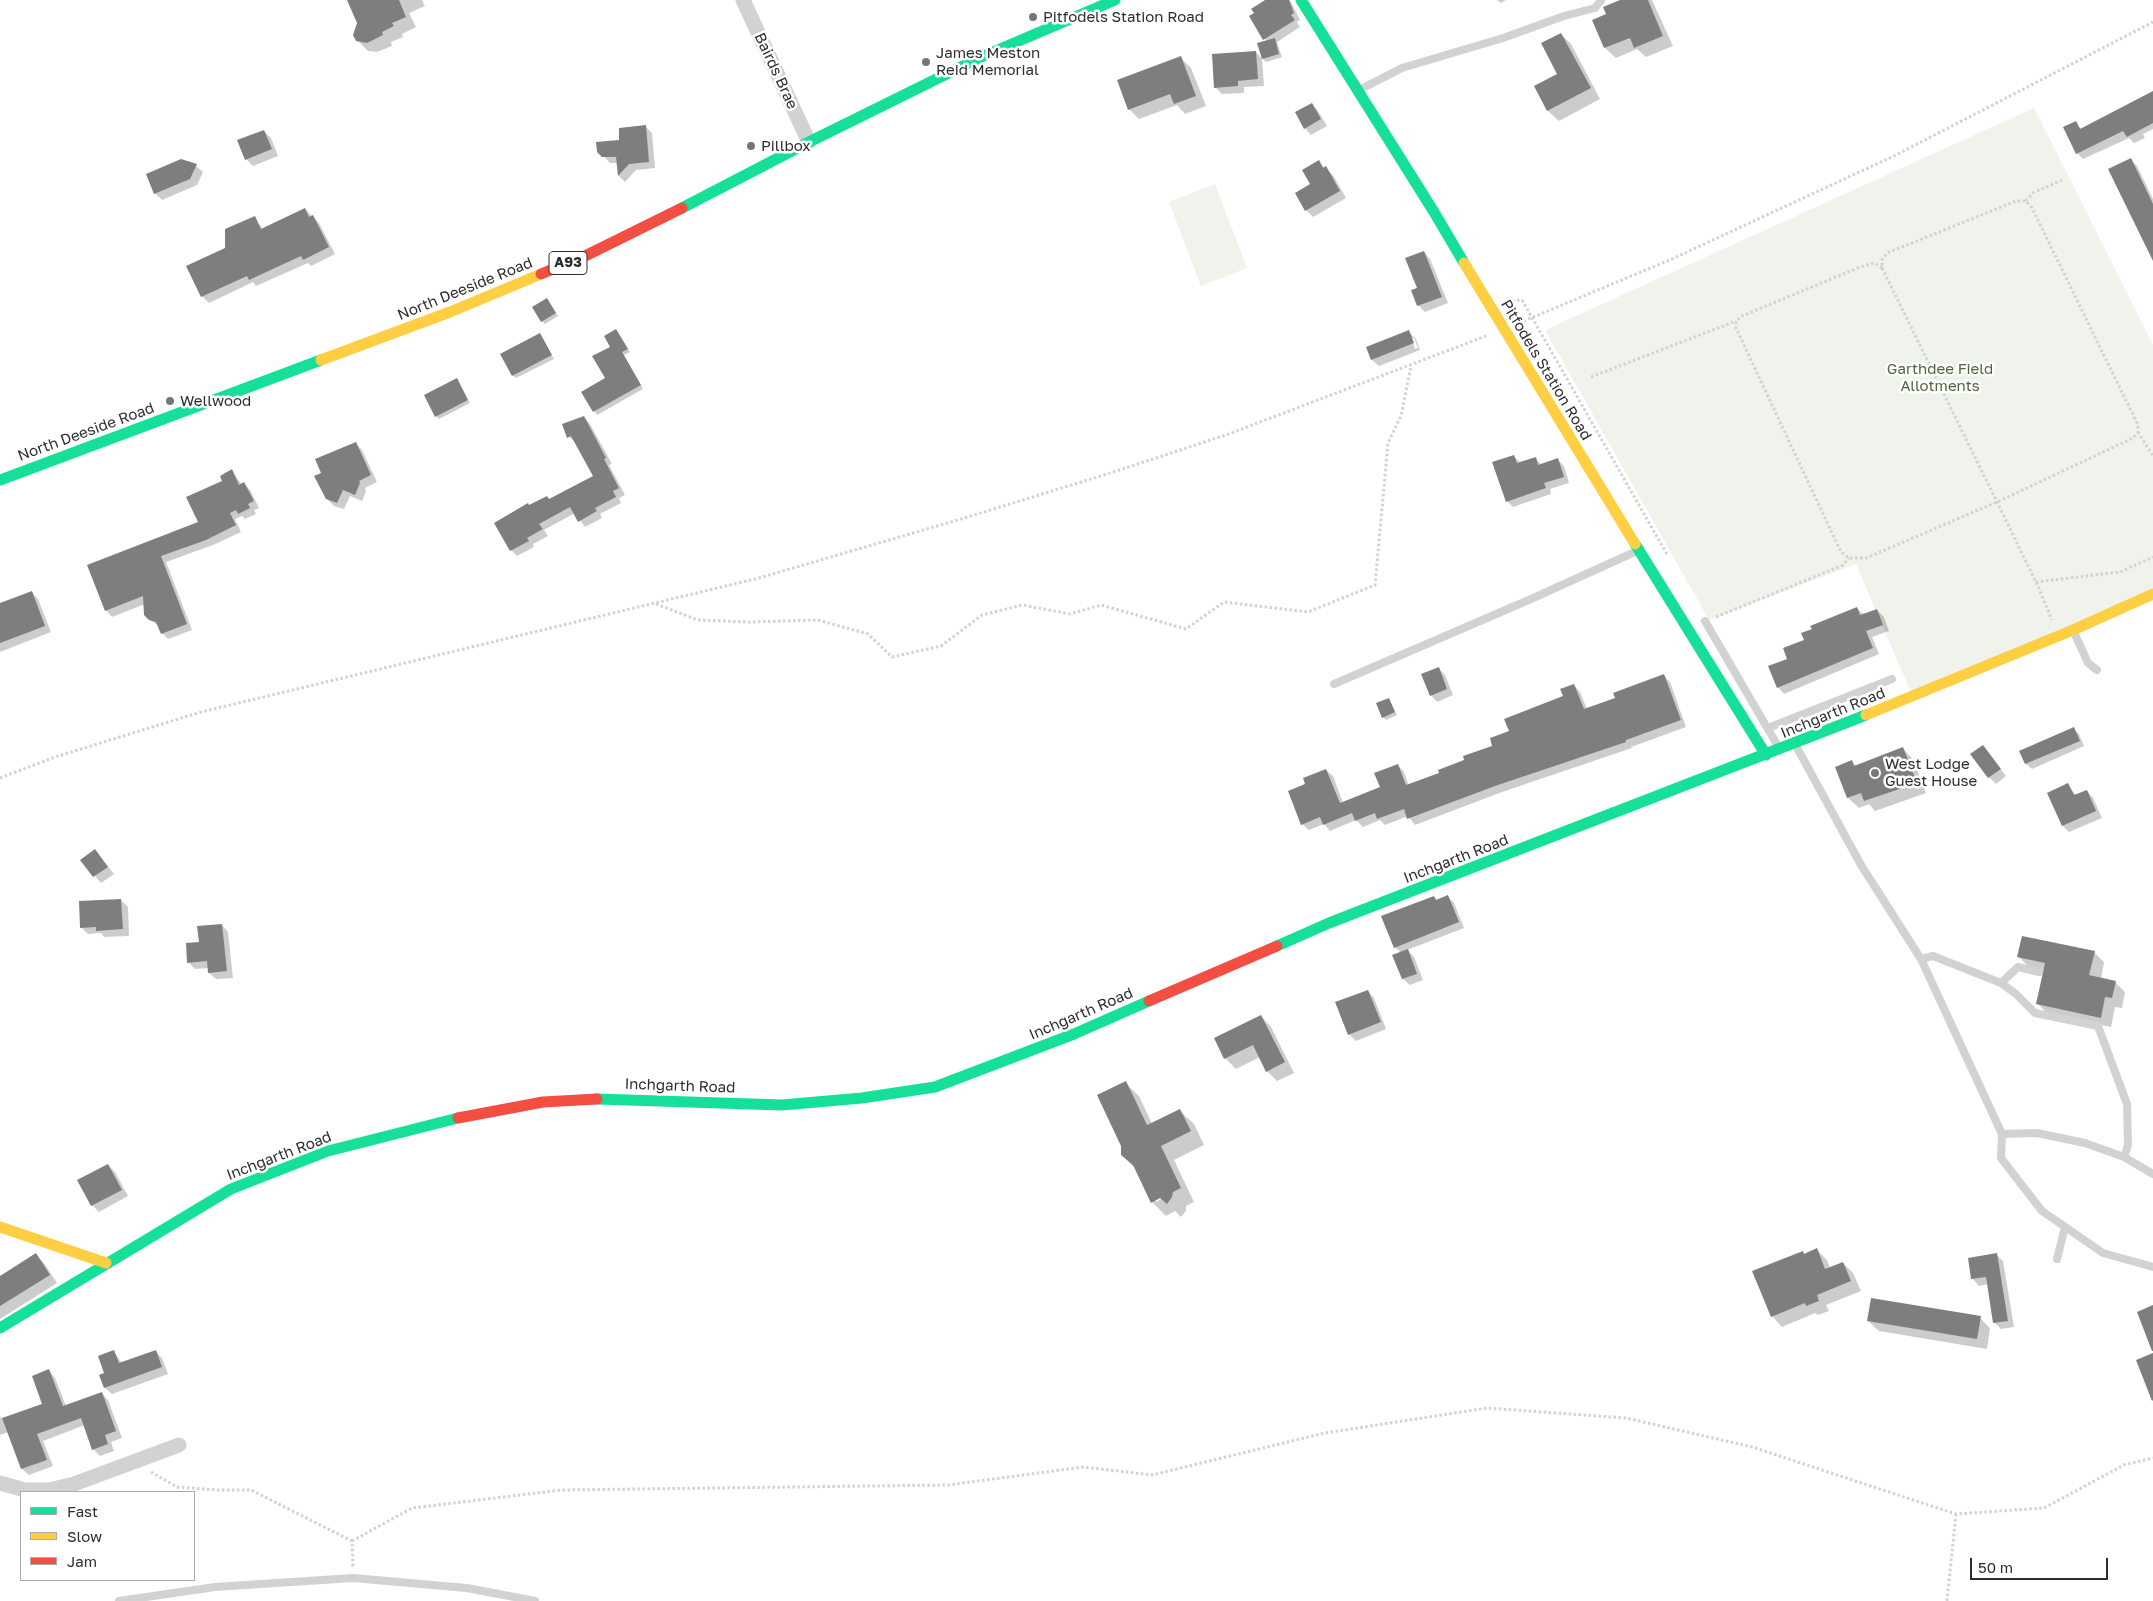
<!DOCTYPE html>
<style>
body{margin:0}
#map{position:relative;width:2153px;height:1601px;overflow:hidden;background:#fff;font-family:"Golos Text",sans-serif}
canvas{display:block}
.legend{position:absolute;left:20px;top:1491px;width:175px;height:90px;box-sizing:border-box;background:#fff;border:1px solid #ababab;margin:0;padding:6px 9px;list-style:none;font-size:15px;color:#2d2d2d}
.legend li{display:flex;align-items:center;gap:10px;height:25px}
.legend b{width:25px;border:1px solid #ababab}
.scale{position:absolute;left:1970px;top:1558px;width:138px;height:22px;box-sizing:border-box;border:2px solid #2d2d2d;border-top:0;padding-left:6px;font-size:15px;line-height:18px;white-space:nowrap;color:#2d2d2d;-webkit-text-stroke:4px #fff;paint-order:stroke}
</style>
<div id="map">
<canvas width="2153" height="1601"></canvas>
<ul class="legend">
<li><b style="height:6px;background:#16e098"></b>Fast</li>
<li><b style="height:6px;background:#ffcf43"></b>Slow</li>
<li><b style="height:6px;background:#f24e42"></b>Jam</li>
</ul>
<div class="scale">50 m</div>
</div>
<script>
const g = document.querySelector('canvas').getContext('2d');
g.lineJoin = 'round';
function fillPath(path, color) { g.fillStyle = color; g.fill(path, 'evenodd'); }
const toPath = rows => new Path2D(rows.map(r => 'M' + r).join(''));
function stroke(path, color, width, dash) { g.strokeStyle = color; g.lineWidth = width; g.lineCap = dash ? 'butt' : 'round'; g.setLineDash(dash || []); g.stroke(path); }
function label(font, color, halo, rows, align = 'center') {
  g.font = font + ' "Golos Text",sans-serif'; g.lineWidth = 5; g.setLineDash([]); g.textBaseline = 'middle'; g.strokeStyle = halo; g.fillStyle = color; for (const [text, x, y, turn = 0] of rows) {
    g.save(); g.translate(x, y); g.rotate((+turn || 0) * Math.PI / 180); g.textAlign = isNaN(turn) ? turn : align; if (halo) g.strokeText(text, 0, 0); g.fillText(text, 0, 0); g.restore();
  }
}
const green = toPath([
 [2034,108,2153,345,2153,594,1913,697,1856,564,1709,620,1545,330],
 [1215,184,1247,268,1201,286,1169,202]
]);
const shadow = toPath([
 [354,0,422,0,425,6,409,13,416,27,402,34,403,37,391,42,392,46,377,52,368,51,357,40,359,23],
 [1268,0,1290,0,1300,20,1297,22,1300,27,1277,42,1282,57,1266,62,1263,59,1267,42,1251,17],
 [1497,0,1506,0,1501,3],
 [1623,0,1652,0,1673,46,1646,57,1637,49,1616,58,1605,48,1594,20,1608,15],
 [1561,34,1571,44,1600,99,1559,121,1548,111,1535,87,1559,74],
 [1256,52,1262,59,1264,86,1244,87,1244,93,1222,94,1215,87],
 [1181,58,1191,68,1206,106,1185,114,1177,105,1139,119,1129,109],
 [2153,93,2153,129,2143,134,2145,138,2134,143,2129,138,2083,159,2077,153,2075,122,2082,130],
 [1312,104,1318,111,1327,126,1311,135,1305,128],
 [645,126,652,133,655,168,636,170,625,182,619,176,617,163,610,163,599,151],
 [264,131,271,138,278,156,253,166,246,159],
 [2130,159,2137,166,2153,199,2153,259],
 [181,161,196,166,203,172,197,185,162,200,155,193],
 [1318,162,1333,175,1346,198,1313,217,1306,210],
 [305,209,319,223,335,254,311,266,308,263,256,286,253,282,209,303,202,296,188,267,226,248,254,218,263,229],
 [1424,252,1430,259,1448,303,1425,312,1418,305,1418,289],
 [547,299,558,316,545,324,542,321],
 [616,330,630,352,624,355,643,389,597,415,583,392,606,379],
 [1409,332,1416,339,1420,350,1379,366,1372,360,1368,348],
 [1411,338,1414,338,1418,348,1415,349],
 [540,335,554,359,516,378,513,375],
 [457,380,470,403,439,419,436,416],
 [584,417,590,424,612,464,609,465,625,495,619,498,621,503,600,514,602,518,585,527,575,513,544,530,548,536,533,544,534,547,517,556,511,550,530,506,550,500,594,477,576,443,569,437],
 [355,443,362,450,377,482,365,488,366,491,362,501,350,496,344,509,334,506,327,499,323,473],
 [1513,456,1520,462,1535,458,1542,465,1558,460,1564,466,1569,483,1550,489,1551,494,1513,507,1507,501],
 [232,471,242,485,244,484,250,490,259,508,254,510,256,514,245,519,242,516,235,519,241,532,213,545,166,562,192,630,168,639,162,633,160,627,150,620,145,604,112,617,106,610,89,566,200,522],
 [32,593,38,599,51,632,0,652,0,605],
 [1857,608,1864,615,1877,610,1884,617,1889,631,1872,637,1879,654,1784,694,1778,687,1789,659,1813,629],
 [1438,668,1445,675,1453,695,1437,702,1431,695],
 [1664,676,1670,682,1686,727,1631,747,1632,748,1502,792,1415,825,1408,816,1385,825,1380,820,1363,827,1356,820,1330,831,1324,824,1309,830,1302,824,1307,785,1326,770,1333,776,1343,803,1382,788,1398,765,1404,772,1409,786,1440,774,1494,747,1511,732,1565,697,1574,685,1580,692,1587,709,1617,699],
 [1389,700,1397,715,1386,720,1383,717],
 [2073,729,2079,734,2084,746,2032,769,2026,764,2021,751],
 [1983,747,2006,776,1996,784,1989,777],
 [1903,749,1913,759,1926,793,1875,811,1869,804,1859,808,1848,798,1837,767,1852,762,1857,766],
 [2068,785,2076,795,2087,791,2093,798,2102,818,2069,832,2063,826,2049,793],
 [95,850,114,874,101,883,82,860],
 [1434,897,1438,901,1448,897,1454,903,1464,928,1407,950,1414,957,1423,980,1410,985,1403,979,1394,956,1401,953,1395,947],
 [121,900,128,907,129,936,104,937,101,933,88,934,81,927],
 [222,925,228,932,233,978,216,979,209,973,209,968,195,969,189,963,200,943],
 [2094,952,2104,962,2101,979,2115,982,2125,992,2122,1008,2115,1007,2111,1027,2048,1014,2038,1004,2045,970,2029,967,2019,957],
 [1368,991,1374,998,1386,1029,1356,1041,1349,1034],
 [1261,1016,1271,1027,1294,1073,1277,1081,1267,1071,1260,1057,1236,1069,1225,1058,1216,1039],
 [1125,1083,1139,1096,1152,1124,1180,1111,1194,1124,1204,1145,1174,1160,1194,1202,1186,1206,1186,1211,1181,1217,1175,1211,1166,1216,1152,1202,1135,1168,1122,1155],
 [1166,1196,1156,1202,1156,1199],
 [108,1165,115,1172,128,1196,99,1212,92,1205],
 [1817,1250,1827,1260,1830,1268,1843,1263,1853,1273,1861,1291,1826,1305,1829,1311,1818,1315,1815,1313,1782,1327,1772,1316,1804,1255],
 [1996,1254,2003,1261,2014,1327,2001,1329,1994,1322,1988,1284,1979,1286,1973,1279,1969,1259],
 [36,1255,44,1263,57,1283,0,1319,0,1277],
 [1980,1318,1990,1328,1987,1349,1879,1331,1868,1321],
 [155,1351,162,1358,168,1374,112,1394,105,1388,101,1375,106,1374,114,1352,122,1363],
 [49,1371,55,1378,66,1406,101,1393,108,1400,122,1438,111,1442,114,1451,100,1456,94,1450,85,1425,43,1441,53,1466,29,1475,22,1469,8,1432,0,1435,0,1416,2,1419,43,1404]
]);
const building = toPath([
 [347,0,399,0,406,17,392,23,394,26,382,32,383,35,367,43,356,41,353,35,357,23],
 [1265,0,1289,0,1294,13,1291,15,1295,20,1263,40,1249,16,1254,13,1251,9],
 [1620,0,1648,0,1663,36,1634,48,1630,38,1604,48,1592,20,1606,14,1603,7],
 [1561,33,1591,88,1547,111,1534,86,1557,74,1541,43],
 [1275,38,1279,54,1262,59,1257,43],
 [1256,51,1258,79,1238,81,1238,86,1214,88,1212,54],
 [1181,56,1196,96,1174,104,1170,94,1128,110,1117,80],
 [2153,91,2153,123,2127,137,2123,131,2076,154,2063,127,2076,121,2080,129],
 [1312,103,1321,119,1304,129,1295,112],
 [646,125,649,162,629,164,618,176,616,157,602,157,597,152,596,142,619,140,619,128],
 [264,130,272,149,245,160,237,140],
 [2131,158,2153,204,2153,261,2108,169],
 [181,159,197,164,190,179,154,194,146,174],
 [1319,160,1323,168,1326,166,1340,191,1305,211,1295,193,1310,184,1302,170],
 [305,208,309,217,313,215,329,247,303,260,301,256,249,280,247,276,201,297,186,266,225,248,225,229,255,216,261,229],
 [1424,251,1442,297,1417,306,1411,290,1417,288,1405,258],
 [547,298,556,313,541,322,532,307],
 [616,329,628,349,622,352,641,385,593,412,581,392,605,378,592,356,610,347,604,336],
 [1409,330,1414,343,1371,360,1366,347],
 [540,333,552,355,512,376,500,354],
 [457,378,468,400,435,417,424,395],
 [584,416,606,458,604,459,619,488,613,491,616,497,595,508,597,511,578,522,570,507,539,524,543,529,527,538,529,541,510,551,494,523,528,503,529,505,547,496,549,499,593,476,571,436,567,438,562,424],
 [356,442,371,475,359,481,360,483,355,495,343,490,337,503,326,499,314,476,321,473,315,459],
 [1514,455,1517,463,1536,457,1538,465,1558,458,1564,477,1544,483,1546,488,1506,502,1492,462],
 [232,469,239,485,244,482,254,501,248,504,250,508,238,514,236,510,230,513,236,525,206,540,161,556,187,624,161,634,156,622,149,620,144,615,143,596,105,611,87,565,198,522,186,497,222,481,220,476],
 [32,591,45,626,0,643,0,603],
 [1857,607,1860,615,1877,609,1883,625,1866,631,1873,648,1777,688,1768,666,1787,659,1783,648,1804,640,1801,633,1812,629,1810,626],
 [1439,667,1447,689,1430,696,1421,674],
 [1664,674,1681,720,1626,740,1626,742,1495,786,1407,819,1404,809,1377,819,1375,813,1355,821,1352,813,1323,825,1320,817,1301,825,1288,791,1305,784,1303,778,1326,769,1340,803,1380,787,1374,773,1398,764,1406,785,1439,773,1438,770,1464,760,1463,756,1492,746,1490,738,1509,731,1504,719,1563,696,1560,689,1574,684,1584,709,1615,698,1613,693],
 [1389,698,1395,712,1382,718,1376,703],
 [2074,727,2080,741,2025,764,2019,751],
 [1983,745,2001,769,1988,778,1970,754],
 [1903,747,1917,783,1864,801,1861,793,1847,798,1835,767,1852,760,1854,766],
 [2068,783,2074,795,2087,790,2096,811,2062,826,2047,793],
 [95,849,108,867,93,877,80,860],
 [1448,895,1459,922,1394,948,1381,916,1434,896,1436,900],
 [121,899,123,929,96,931,96,927,80,928,79,901],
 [222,924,227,971,208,973,207,961,187,963,186,943,199,942,197,926],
 [2022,936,2095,951,2089,975,2116,981,2112,998,2105,997,2101,1018,2036,1004,2045,963,2017,957],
 [1408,949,1417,974,1402,979,1392,955],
 [1368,990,1381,1022,1348,1035,1335,1002],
 [1261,1015,1285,1062,1266,1072,1253,1045,1224,1059,1214,1038],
 [1126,1081,1147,1125,1180,1109,1191,1131,1161,1146,1181,1188,1173,1192,1172,1197,1167,1204,1160,1198,1151,1203,1133,1165,1121,1155,1121,1146,1097,1095],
 [108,1164,122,1190,91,1206,77,1180],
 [1817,1248,1825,1269,1843,1262,1851,1281,1817,1295,1819,1301,1806,1306,1805,1303,1771,1317,1752,1271,1803,1251,1804,1254],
 [36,1253,50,1275,0,1306,0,1276],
 [1997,1253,2008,1321,1993,1323,1986,1277,1971,1279,1968,1258],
 [1871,1298,1981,1316,1977,1339,1867,1321],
 [2153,1305,2153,1351,2152,1351,2137,1312],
 [114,1350,119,1363,156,1350,162,1367,104,1388,99,1375,104,1373,98,1356],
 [2153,1353,2153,1400,2152,1401,2136,1360],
 [49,1369,63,1406,102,1392,116,1431,105,1435,108,1444,92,1450,81,1418,37,1434,47,1460,21,1469,2,1418,42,1404,32,1376]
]);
const path = toPath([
 [2026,201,2033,193,2062,180],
 [1882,268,1874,263,1860,267,1742,316,1736,321,1736,328,1841,552,1849,558,1866,558,1997,502,2133,438,2138,432,2138,425,2032,208,2026,201,2016,201,1887,253,1882,260,1882,268,1997,502,2036,582,2052,620],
 [1507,301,1522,300,1668,556],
 [1519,323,1672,259,1896,155,2153,22],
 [1591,377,1736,321],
 [2138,432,2153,456],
 [2036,582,2120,572,2153,557],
 [656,604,698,620,750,622,818,620,868,634,892,657,941,646,982,615,1022,605,1070,614,1101,605,1186,629,1224,602,1308,612,1375,585,1388,443,1401,416,1411,366],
 [1716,617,1843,565,1849,558],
 [0,778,55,757,201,712,759,578,961,519,1104,475,1226,435,1486,336],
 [151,1472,177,1487,217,1490,251,1490,352,1541,353,1567],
 [352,1541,412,1508,561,1490,948,1485,1083,1467,1152,1475,1325,1433,1487,1408,1626,1418,1752,1447,1956,1514,2044,1508,2124,1465,2153,1458],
 [1947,1601,1956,1514]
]);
const lane = toPath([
 [1359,90,1402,68,1503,38,1564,16,1595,8,1601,0],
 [1705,621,1779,748],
 [2074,632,2088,663,2097,670],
 [1334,684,1531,599,1637,551],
 [1768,728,1892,679],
 [1795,744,1861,865,1921,959,2002,1134,2001,1158,2042,1211,2103,1253,2153,1267],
 [1921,959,1933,956,2001,983,2016,994,2035,1013,2098,1026,2127,1104,2128,1145,2124,1157],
 [2001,983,2018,967,2039,972],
 [2002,1134,2037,1133,2085,1143,2124,1157,2153,1174],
 [2057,1259,2065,1227],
 [119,1601,215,1587,353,1578,467,1588,535,1601]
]);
const street = toPath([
 [743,0,809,142],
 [0,1483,25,1490,49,1490,74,1484,179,1445]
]);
const fast = toPath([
 [1301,0,1434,212,1464,263],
 [682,208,809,142,979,58,1115,0],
 [0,480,321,360],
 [1635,544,1766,755],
 [1277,946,1329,923,1866,715],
 [597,1099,782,1105,862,1098,935,1087,1074,1034,1149,1001],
 [0,1328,231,1189,328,1151,458,1118]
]);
const slow = toPath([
 [1464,263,1635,544],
 [321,360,450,312,541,274],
 [1866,715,2073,630,2153,594],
 [0,1227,106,1263]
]);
const jam = toPath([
 [541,274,587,255,682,208],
 [1149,1001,1277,946],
 [458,1118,543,1102,597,1099]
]);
const markers = [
 [1033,17,5,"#767676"],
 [926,62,5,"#767676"],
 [751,146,5,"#767676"],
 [170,401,5,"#767676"],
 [1875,773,5,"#767676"]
];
const shields = [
 [568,263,38]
];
const shieldNames = [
 ["A93",568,263]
];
const poiNames = [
 ["Pitfodels Station Road",1043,17],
 ["James Meston",936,53],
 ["Reid Memorial",936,70],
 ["Pillbox",761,146],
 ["Wellwood",180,401],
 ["West Lodge",1885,764],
 ["Guest House",1885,781]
];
const streetNames = [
 ["Bairds Brae",776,71,65],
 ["North Deeside Road",465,289,-22],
 ["Pitfodels Station Road",1546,370,59],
 ["North Deeside Road",86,432,-20],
 ["Inchgarth Road",1833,713,-22],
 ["Inchgarth Road",1456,859,-21],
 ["Inchgarth Road",1081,1014,-23],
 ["Inchgarth Road",680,1086,2],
 ["Inchgarth Road",279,1156,-21]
];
const parkNames = [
 ["Garthdee Field",1940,369],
 ["Allotments",1940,386]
];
fillPath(green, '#f0f3eb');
fillPath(shadow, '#0003');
fillPath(building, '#7e7e7e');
stroke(path, '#d2d2d2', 3, [2.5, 2.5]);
stroke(lane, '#d2d2d2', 8);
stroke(street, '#d2d2d2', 15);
stroke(fast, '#16e098', 11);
stroke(slow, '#ffcf43', 11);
stroke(jam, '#f24e42', 11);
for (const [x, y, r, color] of markers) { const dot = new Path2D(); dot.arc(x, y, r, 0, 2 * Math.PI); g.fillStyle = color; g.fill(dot); stroke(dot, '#fff', 2); }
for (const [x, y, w] of shields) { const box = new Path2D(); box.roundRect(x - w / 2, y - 11.5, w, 23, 4); g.fillStyle = '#fff'; g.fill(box); stroke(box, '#2d2d2d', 1); }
label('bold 14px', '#2d2d2d', null, shieldNames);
label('15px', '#2d2d2d', '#fff', poiNames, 'left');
label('15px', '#2d2d2d', '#fff', streetNames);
label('15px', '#51643e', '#fff', parkNames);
</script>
